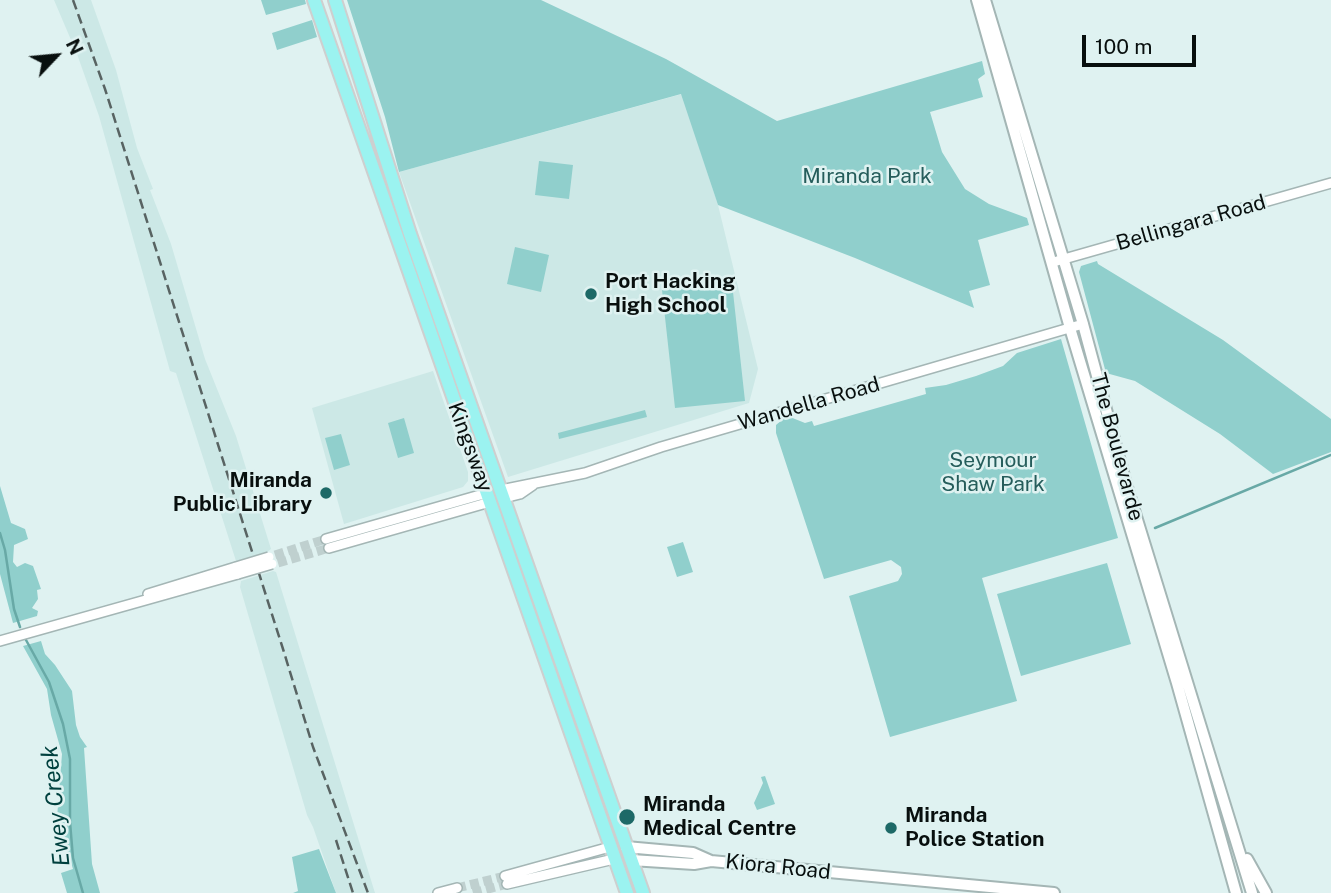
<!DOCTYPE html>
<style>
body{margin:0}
#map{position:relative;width:1331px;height:893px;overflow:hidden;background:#dff2f1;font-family:"Public Sans",sans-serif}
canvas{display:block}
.north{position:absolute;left:21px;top:21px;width:70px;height:70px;-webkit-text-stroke:5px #dff2f1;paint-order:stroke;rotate:64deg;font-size:19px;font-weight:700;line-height:28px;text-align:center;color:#080f0e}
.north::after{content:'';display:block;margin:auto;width:24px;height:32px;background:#080f0e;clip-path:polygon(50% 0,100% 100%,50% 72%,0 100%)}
.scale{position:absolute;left:1082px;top:35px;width:114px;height:32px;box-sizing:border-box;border:4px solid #080f0e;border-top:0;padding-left:9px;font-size:21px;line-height:24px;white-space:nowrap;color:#080f0e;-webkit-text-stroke:5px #dff2f1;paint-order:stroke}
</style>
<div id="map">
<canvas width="1331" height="893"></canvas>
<div class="north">N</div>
<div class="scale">100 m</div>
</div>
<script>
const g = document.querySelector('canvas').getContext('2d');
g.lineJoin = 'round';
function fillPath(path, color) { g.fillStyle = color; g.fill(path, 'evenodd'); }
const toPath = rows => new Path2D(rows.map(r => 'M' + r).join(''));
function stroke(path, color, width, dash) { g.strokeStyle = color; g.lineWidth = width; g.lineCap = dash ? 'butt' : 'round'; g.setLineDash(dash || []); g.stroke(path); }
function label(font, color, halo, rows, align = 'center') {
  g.font = font + ' "Public Sans",sans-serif'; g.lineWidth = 5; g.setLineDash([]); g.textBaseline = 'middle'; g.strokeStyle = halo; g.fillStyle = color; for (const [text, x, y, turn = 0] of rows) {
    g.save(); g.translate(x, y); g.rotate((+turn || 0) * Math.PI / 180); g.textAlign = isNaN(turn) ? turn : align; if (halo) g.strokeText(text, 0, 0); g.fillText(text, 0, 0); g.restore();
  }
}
const built = toPath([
 [54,0,91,0,116,70,137,148,153,189,150,190,171,244,205,359,236,436,271,549,267,552,236,561,176,373,170,371,99,116,77,54],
 [682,94,718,205,758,369,749,403,508,477,399,172],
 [433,371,468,472,468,481,463,487,344,524,312,408],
 [273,571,276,572,375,893,336,893,313,827,307,815,240,587,241,581]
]);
const green = toPath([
 [261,0,305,0,306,4,266,15],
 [347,0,541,0,666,59,777,121,982,61,985,74,978,79,983,97,930,112,942,152,965,189,989,204,1027,218,1029,225,978,240,990,285,969,291,974,308,855,258,718,205,681,94,399,172,385,117],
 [312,20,317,37,277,50,272,33],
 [539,161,573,165,569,199,535,195],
 [515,247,549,255,541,292,507,284],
 [1097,261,1098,264,1223,340,1331,419,1331,452,1273,474,1220,434,1135,381,1106,373,1079,272,1081,266],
 [732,283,745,401,675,408,662,290],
 [1061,339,1118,538,982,578,1017,701,890,737,849,596,898,581,902,574,901,567,891,560,824,579,776,433,776,425,783,419,790,417,805,423,812,421,814,426,926,394,925,388,946,385,976,376,1003,366,1017,353],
 [645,410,647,417,559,439,558,433],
 [404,418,414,453,398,458,388,423],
 [341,434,350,465,334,470,325,438],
 [0,486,11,523,25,529,28,539,14,545,13,562,17,567,25,563,33,566,41,589,37,590,38,599,32,608,38,611,37,616,13,623,0,574],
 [683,542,693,572,677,577,667,547],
 [1107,563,1131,644,1021,676,997,594],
 [41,641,45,654,55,665,72,691,76,725,80,737,87,747,84,748,92,864,100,893,67,893,61,873,73,869,57,818,62,754,51,715,47,689,23,646],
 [765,776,775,804,757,810,754,803,763,783,761,777],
 [319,849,336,893,293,893,298,891,292,857]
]);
const stream = toPath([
 [1155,528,1331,455],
 [0,533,5,550,14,609,20,627],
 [26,640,49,682,63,724,70,759,70,822,73,858,83,893]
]);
const tertiaryTunnel = toPath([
 [275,555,326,539],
 [278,563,329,548],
 [457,888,505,876],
 [473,893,507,884]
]);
const tertiary = toPath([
 [1057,261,1331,183],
 [501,490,585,473,661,447,1083,324],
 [504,498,520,494,533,485],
 [326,539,487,493],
 [329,548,490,502],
 [148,594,236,567],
 [0,641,238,574],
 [505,876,610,847],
 [507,884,614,859],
 [438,893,457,888]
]);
const secondary = toPath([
 [977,0,1070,328,1177,683,1236,893],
 [985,0,1083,324,1127,487,1252,893],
 [626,847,693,853,711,861,1054,893],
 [1247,859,1266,893],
 [631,860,694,864,711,861]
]);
const primary = toPath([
 [314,0,627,893],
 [335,0,410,234,643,893]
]);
const rail = toPath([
 [73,0,105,89,283,649,313,747,368,893],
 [336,840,353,893]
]);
const tertiaryBridge = toPath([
 [236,567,269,557],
 [238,574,272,564]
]);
const markers = [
 [591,294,7,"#1d6967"],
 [326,493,7,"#1d6967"],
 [627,817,9,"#1d6967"],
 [891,828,7,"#1d6967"]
];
const parkNames = [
 ["Miranda Park",867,177],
 ["Seymour",993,461],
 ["Shaw Park",993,485]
];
const streetNames = [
 ["Bellingara Road",1191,223,-16],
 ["Wandella Road",809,404,-16],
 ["Kingsway",470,447,70],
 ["The Boulevarde",1117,447,75],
 ["Kiora Road",778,867,6]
];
const poiNames = [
 ["Port Hacking",605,282],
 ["High School",605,306],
 ["Miranda",312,481,"right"],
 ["Public Library",312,505,"right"],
 ["Miranda",643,805],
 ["Medical Centre",643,829],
 ["Miranda",905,816],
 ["Police Station",905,840]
];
const waterNames = [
 ["Ewey Creek",56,806,-96]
];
fillPath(built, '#cce8e6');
fillPath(green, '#90cfcc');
stroke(stream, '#68a9a6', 2.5);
stroke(tertiaryTunnel, '#bfd0cf', 9, [9, 4.5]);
stroke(tertiary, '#a4b6b5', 12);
stroke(secondary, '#a4b6b5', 14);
stroke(primary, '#cecfcf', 16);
stroke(tertiary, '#fff', 9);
stroke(secondary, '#fff', 10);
stroke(primary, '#9bf3f0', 12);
stroke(rail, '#586362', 2.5, [10, 5]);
stroke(tertiaryBridge, '#a4b6b5', 12, []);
stroke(tertiaryBridge, '#fff', 9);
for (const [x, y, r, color] of markers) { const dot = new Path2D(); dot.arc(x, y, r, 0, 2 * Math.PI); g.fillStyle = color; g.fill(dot); stroke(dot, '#dff2f1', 2.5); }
label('21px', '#255d5b', '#dff2f1', parkNames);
label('21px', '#080f0e', '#dff2f1', streetNames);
label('bold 21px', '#080f0e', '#dff2f1', poiNames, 'left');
label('italic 23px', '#00403e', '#dff2f1', waterNames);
</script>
